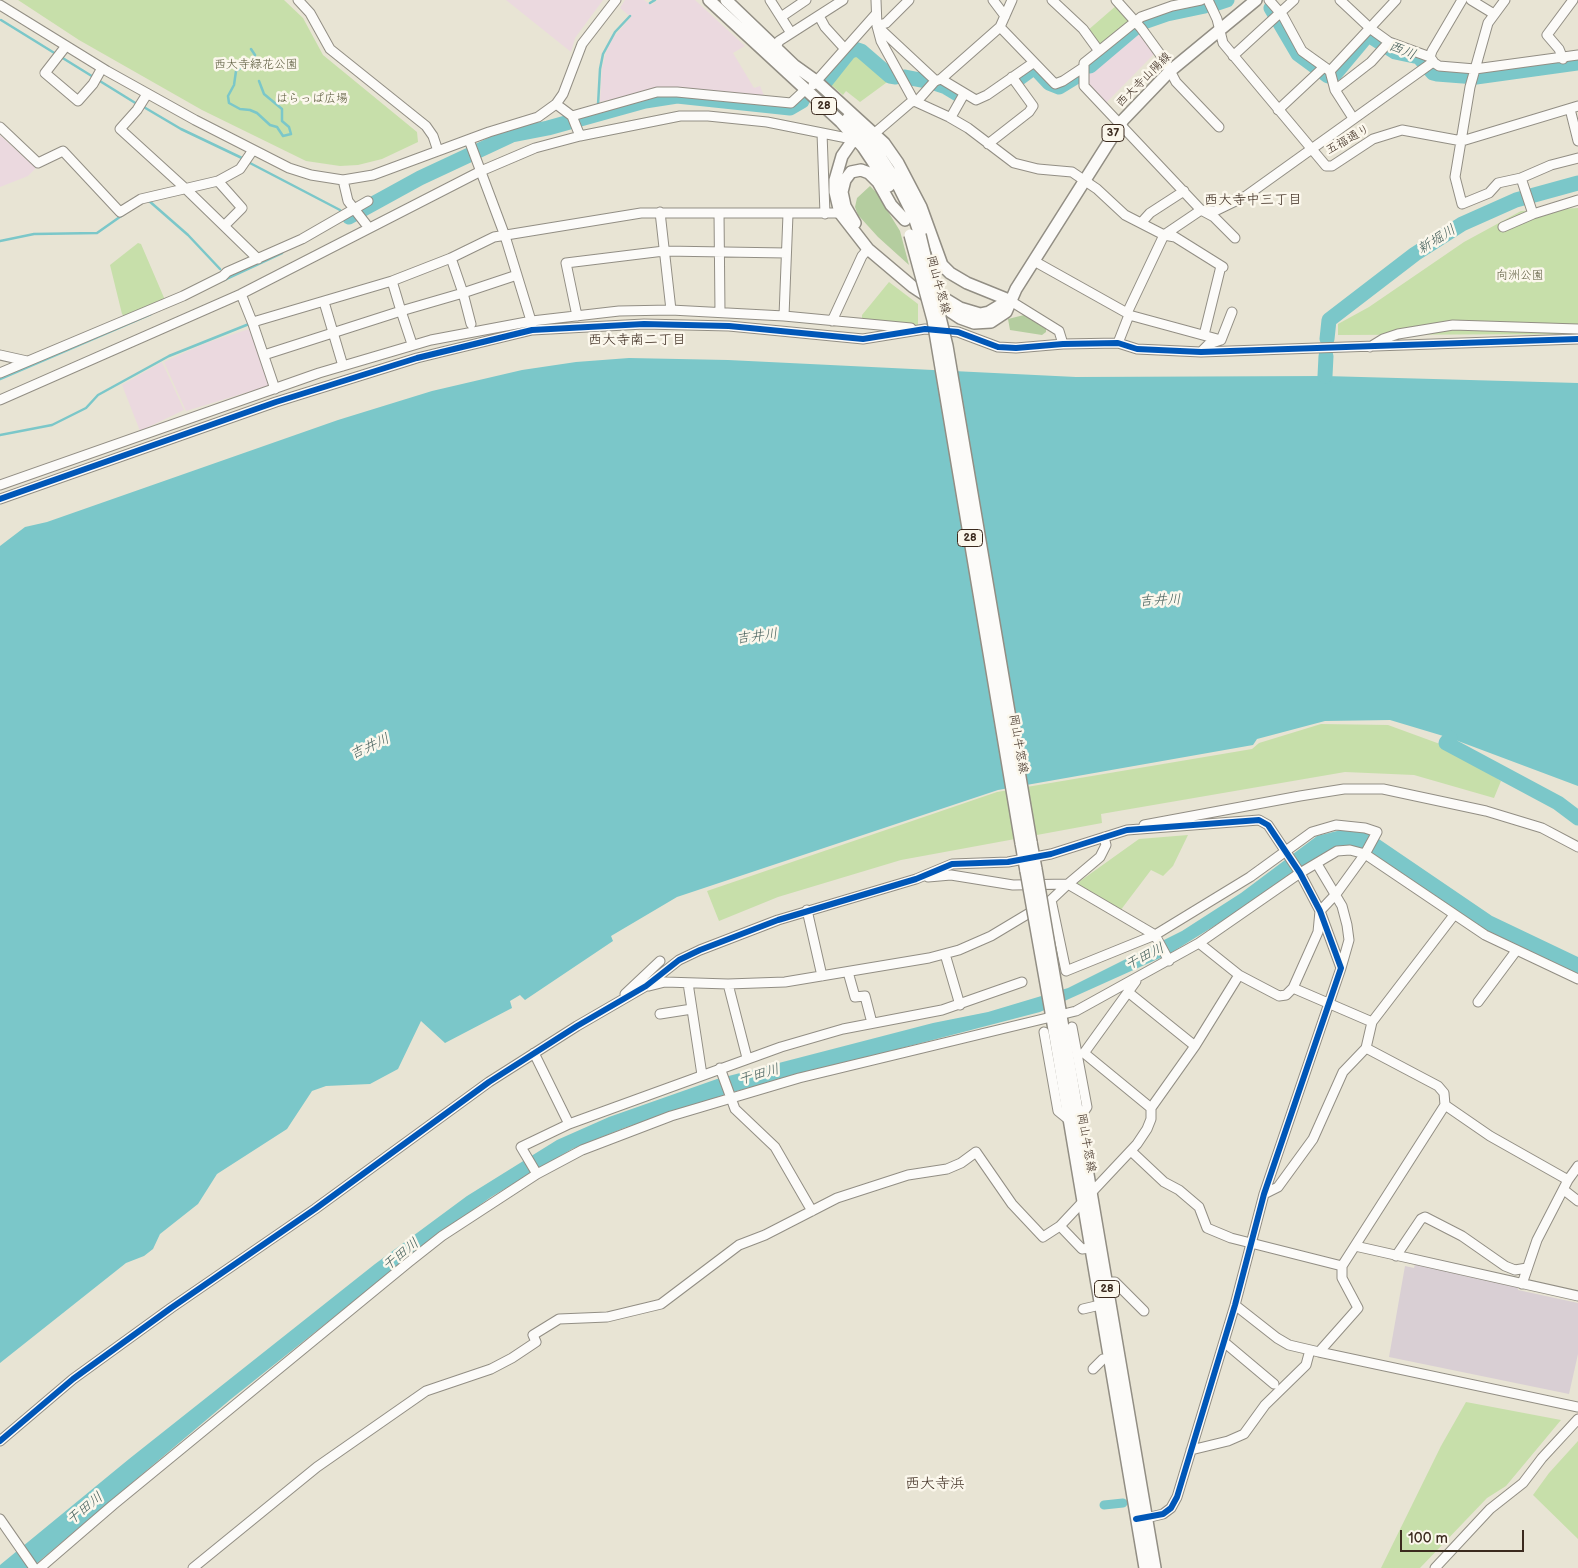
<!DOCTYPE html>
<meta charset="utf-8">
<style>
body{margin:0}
#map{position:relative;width:1578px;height:1568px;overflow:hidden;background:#e8e4d4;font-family:"Balsamiq Sans",sans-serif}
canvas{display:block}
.scale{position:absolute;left:1400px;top:1530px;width:124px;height:22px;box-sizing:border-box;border:2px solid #3b2a1e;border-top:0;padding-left:6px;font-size:15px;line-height:18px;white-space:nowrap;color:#3b2a1e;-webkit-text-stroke:4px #fbf7ec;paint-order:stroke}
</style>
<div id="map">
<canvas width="1578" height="1568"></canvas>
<div class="scale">100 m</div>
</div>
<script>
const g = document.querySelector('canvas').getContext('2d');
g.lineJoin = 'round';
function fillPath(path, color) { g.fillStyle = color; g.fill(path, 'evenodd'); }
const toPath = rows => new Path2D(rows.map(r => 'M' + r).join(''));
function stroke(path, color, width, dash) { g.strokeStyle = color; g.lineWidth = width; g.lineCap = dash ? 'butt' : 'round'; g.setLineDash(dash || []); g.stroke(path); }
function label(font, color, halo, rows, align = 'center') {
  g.font = font + ' "Balsamiq Sans","Klee One",sans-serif'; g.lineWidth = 5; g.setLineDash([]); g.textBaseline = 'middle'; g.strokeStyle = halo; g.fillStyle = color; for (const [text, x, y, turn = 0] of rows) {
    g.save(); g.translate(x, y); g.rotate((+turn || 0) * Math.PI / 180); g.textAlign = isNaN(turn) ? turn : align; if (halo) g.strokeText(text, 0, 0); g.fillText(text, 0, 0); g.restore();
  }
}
const built = toPath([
 [506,0,603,0,575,38,571,52],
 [625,0,644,0,651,5,658,0,695,0,745,46,733,53,754,88,760,86,765,98,663,89,663,87,600,102,602,68,606,52,613,38,631,17,620,8],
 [1137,30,1155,53,1104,105,1086,85,1088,73],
 [0,135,36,168,28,176,0,187],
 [249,329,271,385,186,411,164,362,206,343],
 [162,362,184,410,140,431,122,385]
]);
const industrial = toPath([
 [1415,1264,1518,1286,1518,1290,1578,1303,1578,1354,1569,1394,1389,1357,1405,1266,1414,1268]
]);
const green = toPath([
 [18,0,284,0,303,18,323,55,417,132,418,142,382,159,358,165,340,166,306,161,202,110,79,40],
 [1117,5,1131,20,1099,48,1087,31],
 [854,53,890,80,860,102,846,91,843,95,829,83],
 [1578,208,1578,334,1338,335,1338,324,1369,307,1464,242,1521,211],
 [138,243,141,244,165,300,125,317,122,314,110,265],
 [889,282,918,304,918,325,862,321,862,315],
 [1321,724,1388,725,1440,744,1501,781,1494,798,1414,775,1345,772,1101,814,1102,823,901,860,778,897,719,921,707,891,997,792,1252,749,1259,743],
 [1188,835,1173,866,1163,876,1151,870,1120,911,1076,884,1139,839],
 [1466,1402,1561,1420,1506,1486,1487,1498,1420,1568,1381,1568,1441,1446],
 [1578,1441,1578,1539,1533,1495,1549,1473]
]);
const forest = toPath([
 [870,186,876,192,900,231,909,265,878,237,858,215,855,207,857,198],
 [1024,315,1046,329,1046,332,1042,335,1010,330,1008,319]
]);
const water = toPath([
 [629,358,728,360,1076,377,1325,376,1578,383,1578,786,1450,738,1390,720,1325,721,1257,739,1253,745,998,790,677,897,611,936,613,941,525,1000,520,995,510,1001,512,1008,445,1043,421,1021,398,1069,370,1084,326,1086,312,1091,287,1129,217,1174,198,1204,160,1234,153,1249,144,1256,126,1263,0,1363,0,546,25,527,47,522,338,420,432,391,522,370,576,362],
 [1341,830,1370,833,1492,916,1578,957,1578,976,1488,933,1349,847,1279,886,1169,954,1040,1012,733,1092,624,1128,572,1149,491,1197,427,1243,231,1399,36,1564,30,1568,0,1568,0,1565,129,1459,375,1264,467,1196,557,1140,609,1117,717,1079,933,1023,988,1012,1068,988,1182,931,1241,893,1317,836]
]);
const stream = toPath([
 [650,3,655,0],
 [1,20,56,54],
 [251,49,255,55,254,60,236,71,234,85,228,96,229,103,240,109,250,110,257,113,270,125,277,127,283,136,291,134,289,127,282,121,282,109,264,94,259,81],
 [61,57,137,104],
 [598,105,600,69,603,54,615,32,630,16],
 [142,106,181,129,244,159],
 [248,162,340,210],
 [148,200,188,235,220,269],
 [0,241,34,234,97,233,124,214],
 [224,280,282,253],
 [0,379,151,314],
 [0,435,52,425,86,408,98,395,169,356,249,324]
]);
const canal = toPath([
 [1104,1505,1123,1503]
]);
const river = toPath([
 [1215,4,1227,0],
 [1271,8,1298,54,1328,76,1335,74,1366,37,1370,36,1395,52,1419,57,1433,73,1437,74,1476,77,1578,63],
 [1144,22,1167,14,1205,6],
 [1090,66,1136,27],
 [905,77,931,82],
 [1017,80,1032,69,1036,69,1049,83,1059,87,1077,76],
 [826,81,849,52,855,49,861,51,890,76,896,77],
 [937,84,946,87,961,96],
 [349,217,420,178,512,135,548,128,645,101,677,96,790,108,802,101],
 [1327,339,1329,320,1415,254,1462,224,1516,200,1578,183],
 [1325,376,1326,356],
 [1450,738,1446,743,1558,803,1578,818]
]);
const minor = toPath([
 [298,0,310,13,330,49,426,126,433,136,438,151],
 [770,0,791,33],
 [876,0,877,26,881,41,914,101,949,117,968,128,1014,163,1038,169,1072,172,1097,189,1125,215,1164,235,1175,237,1223,267],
 [909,0,886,23,877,26,936,81],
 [993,0,1005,16],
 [1116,0,1141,28,1165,61,1176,82,1219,127],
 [1208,0,1217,19,1223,43,1326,166,1332,166,1373,139,1402,130,1462,141,1578,106],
 [1269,0,1283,16,1302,51,1330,71,1396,0],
 [1340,0,1371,29,1389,42,1430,57],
 [1471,0,1494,14],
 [1505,0,1488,23,1470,87,1455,177,1462,204,1489,193,1498,183,1521,178,1551,165,1578,158],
 [0,5,107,71,195,120,289,168,311,175,343,180,373,175,489,132,538,117,556,104,563,94,582,44,616,0],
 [819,16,825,27,845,49],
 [781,17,806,0],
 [1000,27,1055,84,1063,81,1084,67,1084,63,1099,51,1083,29,1052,0],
 [66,46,45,73,78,101,93,84,102,68],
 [776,47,779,41,843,0],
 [1099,51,1141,17,1172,6,1201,0],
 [1233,56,1294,0],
 [1563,59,1559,49,1547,35,1573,0],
 [1433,61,1430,57,1432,51,1462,0],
 [1084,67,1084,86,1201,210,1214,217,1235,238],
 [1330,71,1335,90,1353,118],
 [941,79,976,100,987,95,1033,63],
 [813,85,876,14],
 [1335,90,1371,62,1389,42],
 [147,94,137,110,120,129,187,190,258,259],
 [556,104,572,116,580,136],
 [1570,109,1578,141],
 [1278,110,1324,67],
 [572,116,657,92,677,92,791,103,806,89],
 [951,117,964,94],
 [0,127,38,163,63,151,120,212,141,199,218,181,240,169,253,150],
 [822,133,825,214],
 [875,133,910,103,919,99,935,81,941,79,1000,27,1012,0],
 [469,140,505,236,532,324],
 [988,144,1029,112,1033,106,1012,77],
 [1521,178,1533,214],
 [343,180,348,201,369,228],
 [218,181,242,208,224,226],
 [660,212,671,310],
 [719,213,720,312],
 [788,214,784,316,911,328],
 [1141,223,1150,213,1184,191],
 [1503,227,1533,214,1578,200],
 [1034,261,1127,313],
 [517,275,463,293,451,258,494,237,641,213,840,213],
 [241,294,253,324,275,389],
 [1009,300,1059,331,1063,344],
 [324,302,343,366],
 [1129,315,1221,340],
 [577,316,566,263,664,251,786,253],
 [832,321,862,256,868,249],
 [253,322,392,281,451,258],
 [1204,335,1221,266],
 [1118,343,1129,315,1127,313,1164,235,1201,210,1215,211,1246,196,1433,62,1439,66,1475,69,1578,55],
 [412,344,401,311,463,293,471,324],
 [1370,347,1383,339,1398,334,1453,325,1578,329],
 [1201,352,1209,344,1221,340,1232,312],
 [0,355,27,361],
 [264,355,401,311,392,281],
 [0,373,183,296,223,276,227,272,302,239,368,201],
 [0,400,241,294,481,171,535,148,580,136,680,116,708,116,767,122,857,140],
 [0,485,319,373,431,340,532,321,619,311,671,310,784,316],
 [0,499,276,402,417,358,532,330,644,324,729,326,863,339,925,329,958,332,998,347,1016,348,1063,344,1118,343,1137,349,1201,352,1578,339],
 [1144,825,1300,796,1344,789,1383,789,1486,811,1542,828,1578,847],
 [1317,864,1342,906,1347,925,1349,940,1341,968],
 [928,877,951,875,1013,885,1068,884,1100,857,1106,845,1104,837],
 [1051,900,1066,971,1155,935],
 [807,910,822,976],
 [1199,943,1239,975,1279,996,1286,995,1293,988,1372,1022,1366,1048,1438,1086,1444,1093,1445,1105,1490,1136,1568,1180],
 [945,954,960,1005],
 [1169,961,1155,935,1250,877,1312,832,1336,825,1365,828,1377,832,1365,854,1336,894,1320,911,1318,932,1293,988],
 [848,972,855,997,865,996,872,1023],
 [1136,981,1084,1053,1151,1108],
 [688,983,702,1075],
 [728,984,747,1058],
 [649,986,665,982,728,984,785,982,929,958,959,950,991,936,1051,900,1068,884,1155,935],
 [1128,992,1195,1046],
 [625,994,660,961],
 [1478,1002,1516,951],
 [660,1014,692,1009],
 [1372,1022,1454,915],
 [1072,1027,1087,1107,1078,1120],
 [1044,1032,1058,1111,1069,1120],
 [534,1053,569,1124],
 [720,1068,735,1109,775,1147,812,1211],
 [1131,1151,1164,1182,1179,1190,1199,1207,1207,1228,1231,1238,1342,1266],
 [537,1174,582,1150,671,1116,799,1078,1076,1011,1199,943,1300,873,1337,851,1350,850,1365,854,1485,935,1578,979],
 [1564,1190,1578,1201],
 [1264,1194,1278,1187,1313,1139,1343,1072,1366,1048],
 [1060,1226,1082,1249,1090,1248],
 [1355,1246,1578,1296],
 [1396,1256,1421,1219,1425,1217,1462,1236,1505,1266,1515,1270,1527,1268],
 [1106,1282,1115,1282,1144,1311],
 [1522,1284,1537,1240,1568,1180,1578,1166],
 [1235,1305,1277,1338,1289,1345,1319,1352,1358,1308,1342,1278,1342,1266,1445,1105],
 [1083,1309,1100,1305],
 [1224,1342,1274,1384],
 [1319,1352,1578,1407],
 [1093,1369,1103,1359,1109,1359],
 [0,1441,73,1379,171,1308,315,1209,489,1082,577,1026,646,986,679,960,700,950,778,920,916,879,952,864,1008,862,1051,854,1127,830,1259,820,1268,825,1300,873,1320,911,1341,968,1264,1194,1235,1305,1177,1497,1171,1508,1163,1514,1142,1519],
 [1191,1450,1228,1441,1244,1434,1265,1405,1306,1365,1310,1350],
 [0,1519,34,1568],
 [40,1568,113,1505,409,1262,442,1236,537,1174,521,1147,569,1124,781,1047,843,1029,942,1010,1022,982],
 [193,1568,317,1467,426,1391,491,1369,512,1358,536,1342,533,1335,559,1319,607,1317,661,1304,739,1245,765,1235,837,1198,908,1175,947,1169,961,1163,976,1152,1012,1204,1043,1237,1060,1226,1137,1144,1147,1129,1151,1119,1151,1108,1195,1046,1239,975],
 [1435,1568,1490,1509,1523,1483,1542,1458,1578,1419]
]);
const major = toPath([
 [709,0,841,122,863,147,889,186],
 [726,0,799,70],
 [795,66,816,81,884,143,898,163,921,207,942,265,950,273,967,283,1009,300],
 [848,118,871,143,895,179,914,217,920,235],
 [875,133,851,143,842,156,835,180,835,192,840,213,868,249,913,287,960,318,974,323,991,322,1006,312,1016,289,1123,120,1170,71,1256,0],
 [855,223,845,206,842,192,845,180,851,172,861,170,869,173,878,182,891,205,905,220],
 [932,291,960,308,980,314,989,312,1009,300],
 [1031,842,1036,869],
 [1021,843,1026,871],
 [1060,1010,1155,1568],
 [1051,1012,1145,1568]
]);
const majorBridge = toPath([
 [910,235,933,320,1021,843],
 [920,235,947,346,1031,842],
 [1036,869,1060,1010],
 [1026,871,1051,1012]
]);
const cycleway = toPath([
 [0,499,276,402,417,358,532,330,644,324,729,326,863,339,925,329,958,332,998,347,1016,348,1063,344,1118,343,1137,349,1201,352,1578,339],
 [0,1441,73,1379,171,1308,315,1209,489,1082,577,1026,646,986,679,960,700,950,778,920,916,879,952,864,1008,862,1051,854,1127,830,1259,820,1268,825,1300,873,1320,911,1341,968,1264,1194,1235,1305,1177,1497,1171,1508,1163,1514,1136,1519]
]);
const shields = [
 [824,106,25],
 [1113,133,22],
 [970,538,25],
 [1107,1289,25]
];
const shieldNames = [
 ["28",824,106],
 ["37",1113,133],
 ["28",970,538],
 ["28",1107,1289]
];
const parkNames = [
 ["西大寺緑花公園",256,65],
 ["はらっぱ広場",312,99],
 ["向洲公園",1520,276]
];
const streetNames = [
 ["西大寺山陽線",1144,80,-45],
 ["五福通り",1348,140,-29],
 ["岡山牛窓線",938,285,75],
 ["岡山牛窓線",1018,744,80],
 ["岡山牛窓線",1086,1143,80]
];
const waterNames = [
 ["西川",1402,51,22],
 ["新堀川",1437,240,-32],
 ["吉井川",1160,601,-3],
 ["吉井川",757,637,-7],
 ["吉井川",370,747,-25],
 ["干田川",1145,957,-27],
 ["干田川",759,1075,-16],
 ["干田川",401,1255,-39],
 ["干田川",85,1509,-39]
];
const neighbourhoodNames = [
 ["西大寺中三丁目",1253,200],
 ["西大寺南二丁目",637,340]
];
const quarterNames = [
 ["西大寺浜",935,1484]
];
fillPath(built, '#ebd9df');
fillPath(industrial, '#d9cfd4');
fillPath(green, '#c7dfaa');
fillPath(forest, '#b4cd9f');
fillPath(water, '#7bc7c9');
stroke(stream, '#7bc7c9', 2.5);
stroke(canal, '#7bc7c9', 9);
stroke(river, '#7bc7c9', 15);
stroke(minor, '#928e84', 11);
stroke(major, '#928e84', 14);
stroke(minor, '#fcfbf9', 9);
stroke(major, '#fcfbf9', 11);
stroke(majorBridge, '#928e84', 14, []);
stroke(majorBridge, '#fcfbf9', 11);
stroke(cycleway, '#0057b8', 6);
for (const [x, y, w] of shields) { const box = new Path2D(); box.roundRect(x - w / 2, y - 8.5, w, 17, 4); g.fillStyle = '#fbf7ec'; g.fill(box); stroke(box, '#3b2a1e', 1); }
label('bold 11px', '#3b2a1e', null, shieldNames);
label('12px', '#575638', '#fbf7ec', parkNames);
label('12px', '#3b2a1e', '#fbf7ec', streetNames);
label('italic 14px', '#415c58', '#fbf7ec', waterNames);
label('14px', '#3b2a1e', '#fbf7ec', neighbourhoodNames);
label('15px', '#3b2a1e', '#fbf7ec', quarterNames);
</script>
